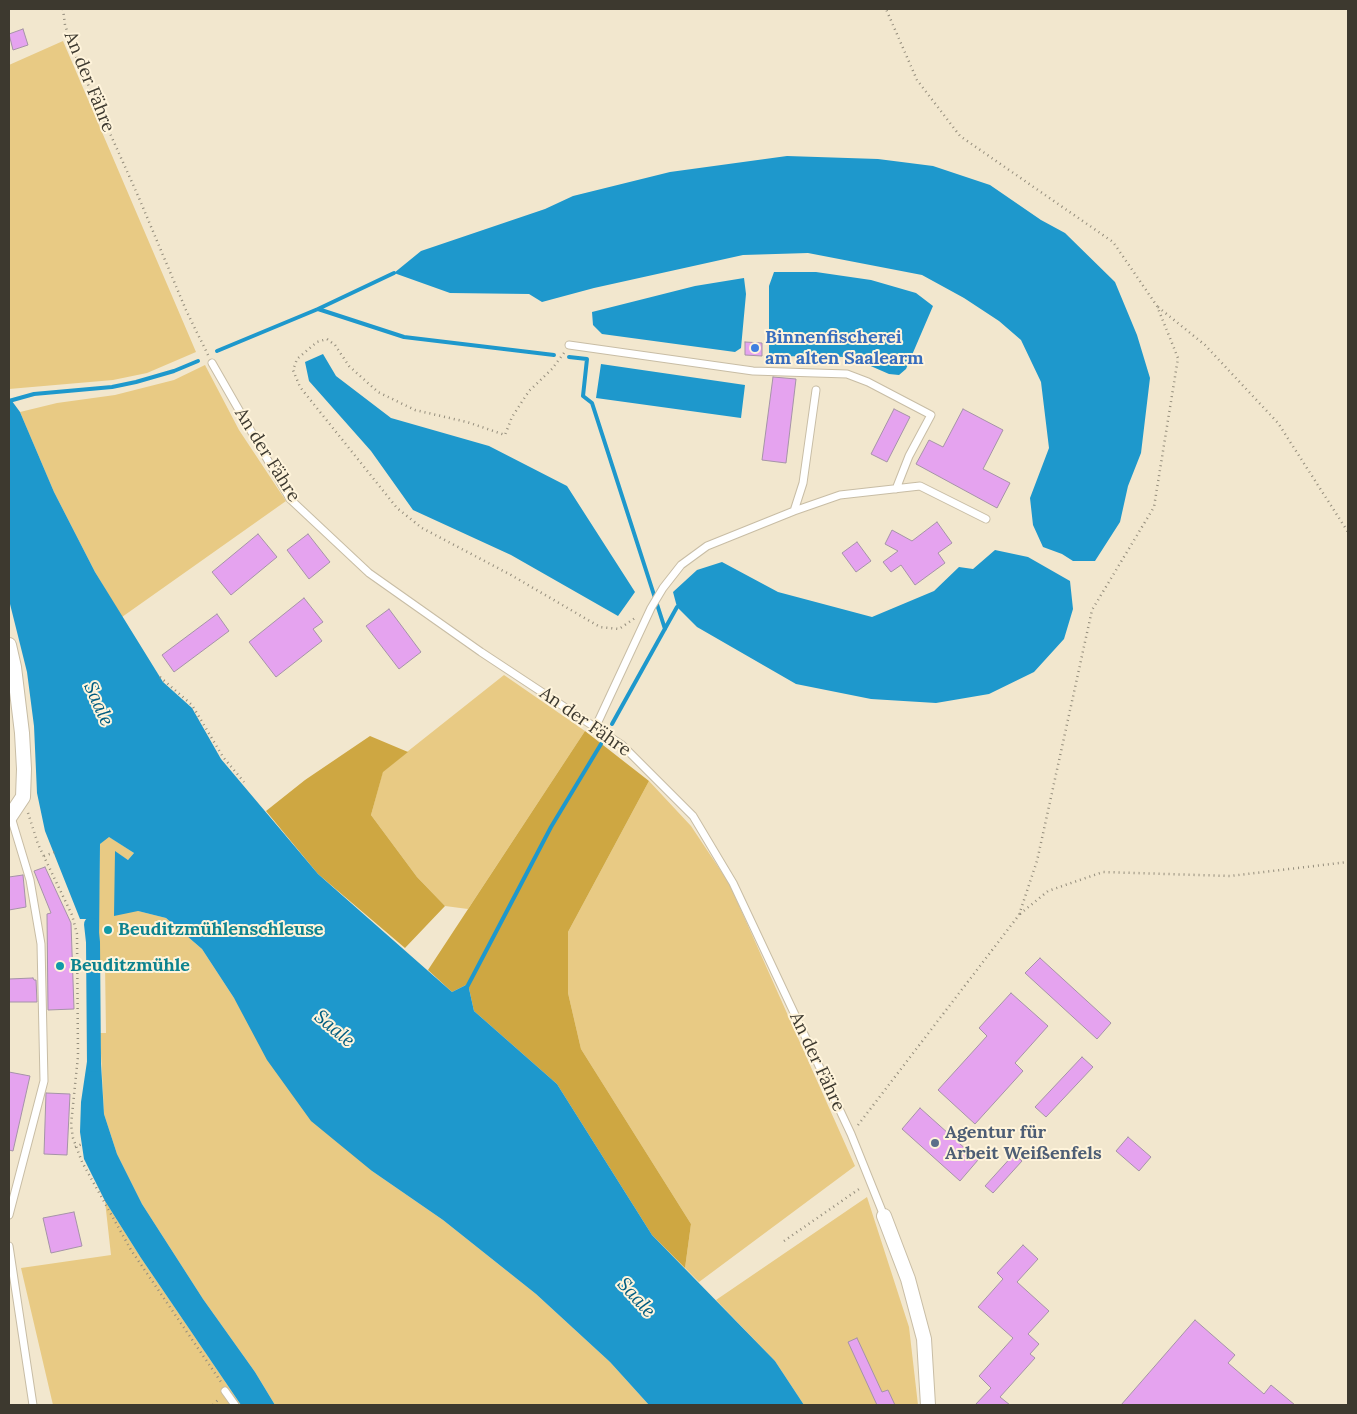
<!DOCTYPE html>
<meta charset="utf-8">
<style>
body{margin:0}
#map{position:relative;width:1357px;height:1414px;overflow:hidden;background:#f2e7ce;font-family:Lora,serif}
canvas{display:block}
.frame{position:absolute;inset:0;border:10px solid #3d392f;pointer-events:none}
</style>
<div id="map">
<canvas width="1357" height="1414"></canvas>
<div class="frame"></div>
</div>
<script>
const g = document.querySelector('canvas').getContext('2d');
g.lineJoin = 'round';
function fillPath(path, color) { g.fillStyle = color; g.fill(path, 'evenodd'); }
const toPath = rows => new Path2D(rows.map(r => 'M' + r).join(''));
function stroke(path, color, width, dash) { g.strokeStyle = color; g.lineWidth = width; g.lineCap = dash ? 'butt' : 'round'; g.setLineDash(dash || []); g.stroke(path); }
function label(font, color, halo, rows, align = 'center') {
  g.font = font + ' Lora,serif'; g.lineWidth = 4; g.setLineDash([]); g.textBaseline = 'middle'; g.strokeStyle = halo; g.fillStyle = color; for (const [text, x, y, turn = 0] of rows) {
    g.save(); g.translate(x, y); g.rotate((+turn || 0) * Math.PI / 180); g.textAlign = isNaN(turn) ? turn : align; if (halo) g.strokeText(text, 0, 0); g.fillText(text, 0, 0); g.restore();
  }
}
const green = toPath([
 [63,41,196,352,147,373,113,380,9,389,9,65],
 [205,365,239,430,286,501,122,617,95,572,54,492,20,412,57,403,115,395,174,380],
 [504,675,585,731,468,909,445,906,417,877,371,815,383,771],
 [649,781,691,826,729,883,855,1166,699,1282,685,1268,691,1224,581,1049,568,993,568,932],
 [108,836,134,853,128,860,115,852,138,911,166,918,202,949,234,998,372,1171,443,1220,536,1294,610,1362,649,1405,275,1405,255,1372,203,1299,142,1204,117,1154,104,1114,100,1033,106,1033,105,964,98,963,98,954,100,844],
 [867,1197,909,1327,918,1405,804,1405,775,1361,716,1300],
 [105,1201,141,1258,241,1405,53,1405,21,1268,111,1255]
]);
const forest = toPath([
 [585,731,649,781,568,932,568,993,581,1049,691,1224,685,1268,652,1235,557,1084,474,1011,468,984,452,992,428,970],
 [370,736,408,752,383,772,371,815,417,877,445,906,405,948,318,874,266,811,305,780]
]);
const water = toPath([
 [787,156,878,159,933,166,990,185,1041,220,1065,233,1115,282,1137,335,1150,378,1141,453,1128,486,1120,522,1095,561,1073,561,1062,554,1043,547,1033,525,1030,498,1049,448,1041,382,1021,340,999,321,964,298,922,275,808,253,743,255,594,288,542,302,529,294,450,293,394,273,421,251,545,209,573,196,670,172],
 [774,272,816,272,871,280,916,293,933,306,906,369,899,375,889,374,850,357,769,356,769,286],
 [744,278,746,294,741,348,735,352,602,334,593,325,592,312,695,286],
 [323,354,336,376,391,418,489,446,567,486,635,592,618,616,511,555,413,510,371,451,309,381,305,362],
 [601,364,745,385,741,418,596,398],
 [9,397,20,412,54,492,95,572,163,682,192,708,221,759,318,874,452,992,468,984,474,1011,557,1084,652,1235,775,1361,804,1405,649,1405,610,1362,536,1294,443,1220,372,1171,311,1121,267,1060,234,998,202,949,166,918,138,911,114,916,115,851,128,860,134,853,109,837,100,844,99,941,88,942,87,919,80,919,45,831,37,793,34,726,27,672,9,600],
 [995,550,1028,557,1070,581,1073,609,1064,639,1034,672,989,694,936,703,871,699,796,684,697,627,677,607,673,592,697,570,722,562,778,592,872,617,934,591,959,567,973,569],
 [100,1047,104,1114,117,1154,142,1204,203,1299,255,1372,275,1405,241,1405,141,1258,105,1201,84,1159,80,1132,81,1102,89,1048]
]);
const stream = toPath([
 [318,309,404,337,554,355],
 [217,351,318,309,394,273],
 [569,357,587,359,583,396,592,403,665,629],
 [9,401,34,394,112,387,136,382,174,371,198,361],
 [612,724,677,607],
 [466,989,551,827,601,744]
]);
const canal = toPath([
 [91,924,93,942,94,1065]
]);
const building = toPath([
 [23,29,28,45,13,50,9,34,23,29],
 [745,342,762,343,762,356,745,355,745,342],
 [773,377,796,379,786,463,762,460,773,377],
 [894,409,910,417,887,462,871,454,894,409],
 [963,409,1003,430,983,469,1010,483,997,508,916,464,929,440,943,447,963,409],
 [937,522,952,543,938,553,945,563,915,585,901,565,891,572,883,562,898,551,885,544,892,530,912,541,937,522],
 [258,534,277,557,231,595,212,572,258,534],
 [308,534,330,562,309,579,287,550,308,534],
 [857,542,871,561,856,572,842,553,857,542],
 [304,598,323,622,313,629,322,641,276,677,249,642,304,598],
 [389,609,421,652,399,669,366,626,389,609],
 [217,614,229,631,174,672,162,655,217,614],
 [45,867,71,923,74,1009,48,1010,47,914,51,913,34,871,45,867],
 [23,875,26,907,9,910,9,877,23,875],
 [1040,958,1111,1023,1097,1039,1025,973,1040,958],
 [33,978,34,980,36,980,37,1002,9,1002,9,979,33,978],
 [1011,993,1048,1026,1015,1063,1023,1071,975,1124,938,1090,987,1036,979,1028,1011,993],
 [1082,1057,1093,1067,1046,1117,1035,1107,1082,1057],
 [9,1072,30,1076,13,1151,9,1150,9,1072],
 [46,1093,70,1094,67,1155,44,1154,46,1093],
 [920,1108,978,1160,960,1181,902,1129,920,1108],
 [1128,1137,1151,1157,1139,1171,1116,1151,1128,1137],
 [1014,1154,1022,1161,993,1193,985,1186,1014,1154],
 [74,1212,82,1246,51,1253,43,1218,74,1212],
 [1023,1245,1038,1259,1017,1282,1049,1311,1028,1334,1039,1344,1030,1354,1035,1358,1000,1397,1010,1405,975,1405,991,1388,979,1376,1013,1338,978,1307,1003,1279,997,1273,1023,1245],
 [1195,1320,1235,1355,1228,1363,1264,1394,1271,1385,1295,1405,1121,1405,1195,1320],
 [857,1338,882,1392,888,1390,895,1405,877,1405,848,1342,857,1338]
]);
const path = toPath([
 [63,9,65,25,78,62,139,198,186,310,208,355],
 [1158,307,1205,345,1278,423,1348,532],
 [564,353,552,369,529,391,512,417,505,435,467,422,415,410,378,392,349,366,335,345,327,339,317,342,297,359,293,370,300,387,397,508,422,528,511,575,600,627,619,629,635,618],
 [160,677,192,705,223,757,244,782],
 [28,813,38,844,72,915,77,934,78,1056,71,1125,73,1138,82,1162,131,1250,221,1382],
 [44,856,58,851],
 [1020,914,1048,891,1103,872,1230,876,1348,862],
 [858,1125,1019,915,1037,861,1092,610,1154,507,1178,358,1157,306,1113,242,960,136,917,80,886,9],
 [75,1147,82,1144],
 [784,1241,862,1187],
 [213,1405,219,1399]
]);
const lane = toPath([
 [569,345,753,371,847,374,868,382,931,415,909,456,896,489],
 [212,363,290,499,369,573,481,652,622,745,693,816,733,883,851,1134,884,1216],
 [794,511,840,495,920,486,986,519],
 [596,726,651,608,663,588,681,565,707,546,794,511,803,483,816,390],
 [9,1215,44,1081,41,944,30,880,11,817],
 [9,1246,33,1405],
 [225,1391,235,1405]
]);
const street = toPath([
 [9,645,14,667,22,733,24,769,23,797,9,818],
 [884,1216,908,1279,924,1339,928,1405]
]);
const markers = [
 [755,348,5,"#3f7fe0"],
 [108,930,5,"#0f9aa8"],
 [60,966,5,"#0f9aa8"],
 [935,1143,5,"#5c6f8a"]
];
const streetNames = [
 ["An der Fähre",89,82,68],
 ["An der Fähre",267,455,58],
 ["An der Fähre",585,722,35],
 ["An der Fähre",817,1062,65]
];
const shopNames = [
 ["Binnenfischerei",765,338],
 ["am alten Saalearm",765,359]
];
const cultureNames = [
 ["Beuditzmühlenschleuse",118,930],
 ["Beuditzmühle",70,966]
];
const serviceNames = [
 ["Agentur für",945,1133],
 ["Arbeit Weißenfels",945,1154]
];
const waterNames = [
 ["Saale",98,704,66],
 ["Saale",334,1029,40],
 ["Saale",636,1298,48]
];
fillPath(green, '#e8ca84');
fillPath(forest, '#cea742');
fillPath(water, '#1e98cc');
stroke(stream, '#1e98cc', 4);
stroke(canal, '#1e98cc', 14);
fillPath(building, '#e5a3ef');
stroke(building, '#a593a7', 1);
stroke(lane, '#c8bda5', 9);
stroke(street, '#c8bda5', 16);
stroke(path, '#948d7c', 2.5, [1, 4]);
stroke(lane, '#fff', 7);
stroke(street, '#fff', 14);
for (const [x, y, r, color] of markers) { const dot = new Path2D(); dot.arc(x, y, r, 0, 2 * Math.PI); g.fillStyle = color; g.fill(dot); stroke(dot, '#fff4db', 2); }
label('18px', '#3d392f', '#fff4db', streetNames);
label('bold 18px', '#366cbe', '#fff4db', shopNames, 'left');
label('bold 18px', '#0d838f', '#fff4db', cultureNames, 'left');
label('bold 18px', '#4e5e75', '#fff4db', serviceNames, 'left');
label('italic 19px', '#005c80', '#fff4db', waterNames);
</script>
